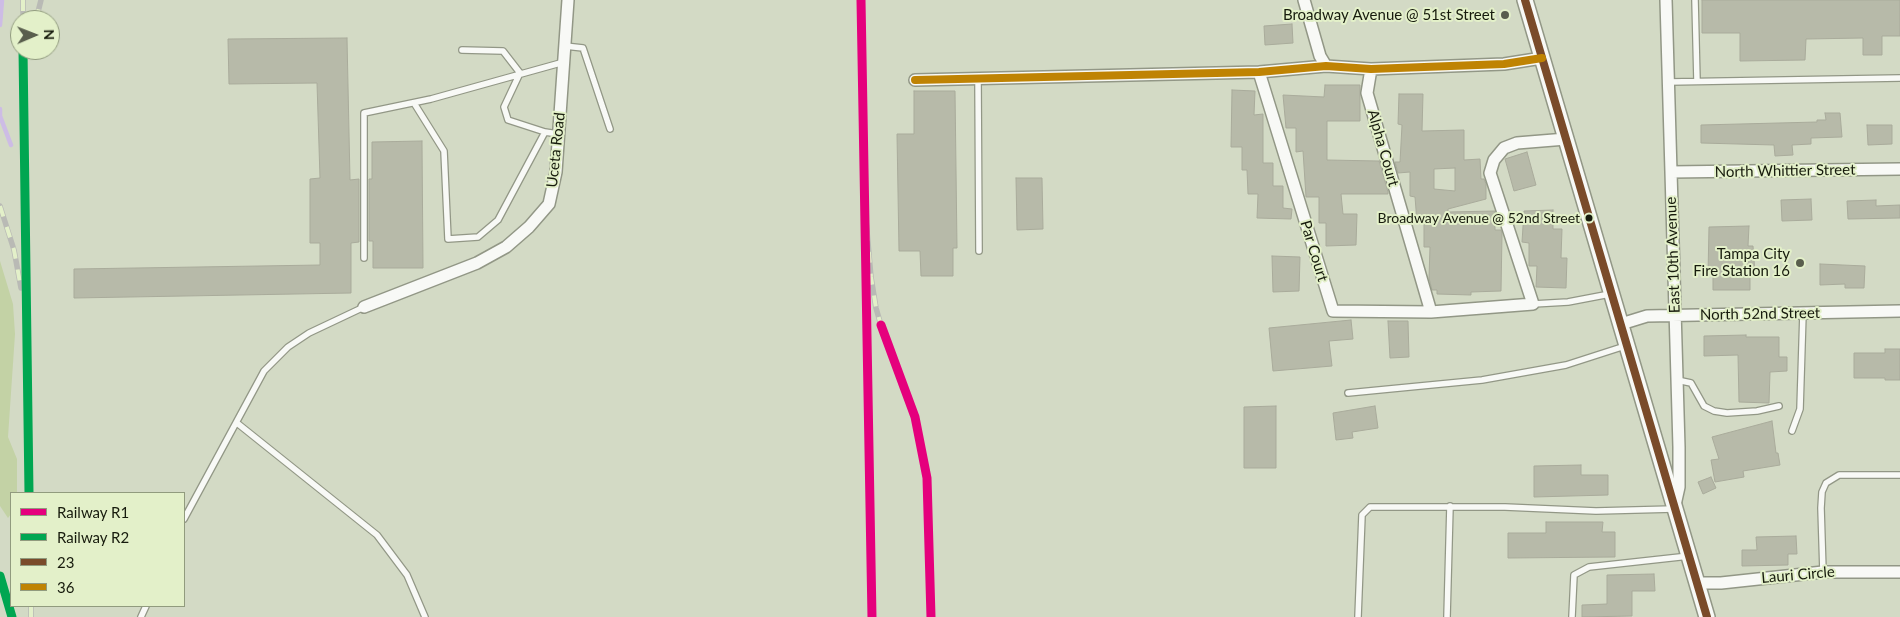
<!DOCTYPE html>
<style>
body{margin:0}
#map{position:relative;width:1900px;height:617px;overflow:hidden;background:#d3dac5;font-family:Lato,sans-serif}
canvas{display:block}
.legend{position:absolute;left:10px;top:492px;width:175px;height:115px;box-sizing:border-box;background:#e3f0c9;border:1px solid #919b7e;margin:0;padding:6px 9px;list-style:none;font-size:15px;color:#171b0d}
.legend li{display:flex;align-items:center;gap:10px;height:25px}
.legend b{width:25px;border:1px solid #919b7e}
.north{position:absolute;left:10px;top:10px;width:50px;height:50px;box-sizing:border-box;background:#e3f0c9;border:1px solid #919b7e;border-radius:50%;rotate:89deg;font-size:14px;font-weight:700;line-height:20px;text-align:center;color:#171b0d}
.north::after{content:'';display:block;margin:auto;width:18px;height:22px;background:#595e4d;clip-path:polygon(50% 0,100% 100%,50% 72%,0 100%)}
</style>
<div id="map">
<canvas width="1900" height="617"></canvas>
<ul class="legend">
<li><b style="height:6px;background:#e5007d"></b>Railway R1</li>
<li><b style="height:6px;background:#00a651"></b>Railway R2</li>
<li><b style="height:6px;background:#7a4b2a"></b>23</li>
<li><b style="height:6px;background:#bf8303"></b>36</li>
</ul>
<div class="north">N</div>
</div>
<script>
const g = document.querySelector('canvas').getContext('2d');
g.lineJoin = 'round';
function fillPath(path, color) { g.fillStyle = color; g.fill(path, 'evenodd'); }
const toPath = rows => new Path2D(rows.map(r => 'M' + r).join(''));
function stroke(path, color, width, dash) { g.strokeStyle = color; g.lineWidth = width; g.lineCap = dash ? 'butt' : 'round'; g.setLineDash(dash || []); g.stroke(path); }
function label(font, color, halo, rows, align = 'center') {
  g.font = font + ' Lato,sans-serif'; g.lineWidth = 4; g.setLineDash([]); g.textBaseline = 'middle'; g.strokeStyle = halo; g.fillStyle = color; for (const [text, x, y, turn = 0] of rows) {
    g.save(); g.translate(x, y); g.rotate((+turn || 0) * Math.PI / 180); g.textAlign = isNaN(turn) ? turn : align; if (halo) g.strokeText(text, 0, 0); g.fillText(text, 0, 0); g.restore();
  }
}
const green = toPath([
 [0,261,13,304,15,334,8,437,17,459,17,493,11,493,11,514,8,518,0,506]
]);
const stream = toPath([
 [0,25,2,0],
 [0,109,0,116,11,145]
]);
const building = toPath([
 [1702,0,1900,0,1900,36,1882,36,1882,55,1863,55,1863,38,1806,39,1805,60,1740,61,1740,33,1702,33,1702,0],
 [1292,24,1293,43,1265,45,1264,26,1292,24],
 [347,38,350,180,359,179,359,242,351,243,351,293,74,298,74,269,320,265,320,243,310,243,310,179,320,178,317,83,229,84,228,39,347,38],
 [1325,85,1360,85,1360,121,1327,121,1327,160,1379,161,1388,192,1388,194,1341,194,1343,214,1357,214,1356,245,1326,246,1326,223,1319,223,1319,197,1306,197,1303,151,1296,152,1296,128,1286,128,1283,95,1324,97,1325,85],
 [1232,90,1255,91,1254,115,1263,114,1263,163,1273,163,1273,186,1283,186,1283,208,1292,209,1291,219,1257,218,1258,194,1248,194,1247,170,1242,170,1242,147,1231,147,1232,90],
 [914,91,955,91,957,248,953,248,953,276,921,276,920,251,899,251,897,134,914,134,914,91],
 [1399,94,1423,94,1422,131,1464,130,1464,160,1480,159,1481,179,1484,179,1486,184,1486,199,1448,209,1448,212,1495,211,1495,230,1501,230,1502,234,1501,291,1471,292,1471,295,1437,294,1437,290,1432,290,1429,278,1430,247,1424,247,1424,222,1417,222,1415,197,1410,196,1410,172,1398,173,1395,162,1400,162,1402,125,1398,124,1399,94],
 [1455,168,1455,191,1434,189,1434,169,1455,168],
 [1825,113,1840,113,1842,137,1811,138,1811,144,1792,145,1793,155,1775,156,1774,145,1701,143,1701,125,1817,122,1817,120,1826,120,1825,113],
 [1867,125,1892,125,1892,144,1868,145,1867,125],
 [422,141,423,268,373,268,373,241,369,241,369,179,372,179,372,142,422,141],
 [1527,152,1536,185,1514,191,1505,159,1527,152],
 [1016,178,1042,178,1043,229,1017,230,1016,178],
 [1811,199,1812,220,1782,221,1781,200,1811,199],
 [1876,200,1876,206,1900,205,1900,218,1848,219,1847,201,1876,200],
 [1553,210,1553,229,1562,229,1561,258,1567,258,1566,288,1536,287,1537,266,1529,266,1529,243,1522,242,1524,211,1553,210],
 [1749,226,1748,246,1753,246,1755,273,1750,273,1750,290,1713,290,1713,274,1708,274,1709,227,1749,226],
 [1272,256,1300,257,1299,291,1273,292,1272,256],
 [1820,264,1865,266,1864,288,1845,288,1845,284,1820,285,1820,264],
 [1351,320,1353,339,1329,341,1332,366,1273,371,1269,328,1351,320],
 [1388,321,1408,321,1409,357,1390,358,1388,321],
 [1746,335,1746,337,1779,337,1779,357,1787,357,1787,371,1770,372,1769,403,1739,402,1738,355,1704,356,1704,336,1746,335],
 [1885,349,1900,349,1900,380,1885,380,1885,378,1854,378,1854,353,1885,353,1885,349],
 [1276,406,1276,468,1244,468,1244,407,1276,406],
 [1375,406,1378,428,1352,432,1353,438,1336,440,1333,413,1375,406],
 [1772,421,1776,453,1778,453,1780,465,1743,471,1744,477,1715,482,1711,460,1719,459,1712,437,1772,421],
 [1581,465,1581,475,1608,475,1608,495,1534,497,1534,466,1581,465],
 [1711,477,1716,488,1703,494,1698,482,1711,477],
 [1546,522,1603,522,1602,532,1615,532,1615,557,1508,558,1508,533,1546,533,1546,522],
 [1796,536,1797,554,1788,554,1788,565,1742,566,1742,550,1757,550,1756,537,1796,536],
 [1654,574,1655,591,1632,591,1632,616,1582,617,1582,605,1607,604,1607,575,1654,574]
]);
const service = toPath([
 [1695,0,1697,81],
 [565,46,583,48,610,129],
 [462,50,503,51,520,73,504,107,508,120,545,132],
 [978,79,979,251],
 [1669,82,1900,78],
 [414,103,444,151,448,239,478,237,498,220,545,132,558,134],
 [364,258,364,113,431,99,564,62],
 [1533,304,1568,302,1610,294],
 [1677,380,1691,383,1704,406,1714,411,1727,413,1757,411,1779,406],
 [1348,393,1482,380,1566,365,1625,346],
 [237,423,377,535,407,575,425,617],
 [1792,431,1800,409,1803,313],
 [184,519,264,371,288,347,309,333,364,307],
 [1823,572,1821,508,1822,492,1826,483,1839,475,1900,475],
 [141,617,146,606],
 [1358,617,1362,515,1370,507,1505,507,1596,511,1674,509],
 [1447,617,1450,506],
 [1572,617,1574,575,1589,567,1689,556]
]);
const minor = toPath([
 [1304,0,1320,56,1326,66],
 [1666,0,1679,447,1679,487,1675,505],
 [1371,69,1367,93,1431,312],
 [1259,72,1333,311,1431,312,1533,304,1490,173,1494,160,1504,148,1517,143,1566,139],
 [915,80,1259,72,1326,66,1371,69,1504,64,1542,58],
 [1671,172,1900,169],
 [364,307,477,263,506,247,529,227,549,204,556,172,568,0],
 [1621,324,1647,316,1900,311],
 [1697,583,1721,583,1823,572,1900,572]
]);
const tertiary = toPath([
 [1525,0,1707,617]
]);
const rail = toPath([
 [23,0,23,20],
 [36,20,41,0],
 [23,50,29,493],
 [0,206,14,250,21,288],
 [865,208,871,277,876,308,885,339,915,417,927,478,931,617],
 [0,576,12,617],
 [31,606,31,617]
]);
const bus1 = toPath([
 [1525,0,1707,617]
]);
const bus2 = toPath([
 [915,80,1259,72,1326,66,1371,69,1504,64,1542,58]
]);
const rail1 = toPath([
 [861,0,872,617],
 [881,325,915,417,927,478,931,617]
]);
const rail2 = toPath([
 [23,50,29,493],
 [0,576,12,617]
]);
const markers = [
 [1505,15,5,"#595e4d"],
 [1589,218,4.5,"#171b0d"],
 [1800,263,5,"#595e4d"]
];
const busNames = [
 ["Broadway Avenue @ 52nd Street",1580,218]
];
const poiNames = [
 ["Broadway Avenue @ 51st Street",1495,15],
 ["Tampa City",1790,254],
 ["Fire Station 16",1790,271]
];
const streetNames = [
 ["Alpha Court",1383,148,74],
 ["Uceta Road",556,150,-84],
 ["North Whittier Street",1785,171,-1],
 ["Par Court",1314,251,73],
 ["East 10th Avenue",1673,255,-92],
 ["North 52nd Street",1760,314,-1],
 ["Lauri Circle",1798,575,-5]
];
fillPath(green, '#c3d2a5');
stroke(stream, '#cdbce5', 4.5);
fillPath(building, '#b7baa9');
stroke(building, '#a9ab9b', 1);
stroke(service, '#929786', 8);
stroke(minor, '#929786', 14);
stroke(tertiary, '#929786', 18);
stroke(service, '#f8f9f6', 5.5);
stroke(minor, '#f8f9f6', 11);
stroke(tertiary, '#f8f9f6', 15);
stroke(rail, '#b9bab5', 5.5);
stroke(rail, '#e3f0c9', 4, [11]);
stroke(bus1, '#7a4b2a', 8);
stroke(bus2, '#bf8303', 8);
stroke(rail1, '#e5007d', 9);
stroke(rail2, '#00a651', 9);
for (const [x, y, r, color] of markers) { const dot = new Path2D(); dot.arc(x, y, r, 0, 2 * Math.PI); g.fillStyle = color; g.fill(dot); stroke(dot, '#e3f0c9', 2); }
label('14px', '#171b0d', '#e3f0c9', busNames, 'right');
label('15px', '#171b0d', '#e3f0c9', poiNames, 'right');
label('15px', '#171b0d', '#e3f0c9', streetNames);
</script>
